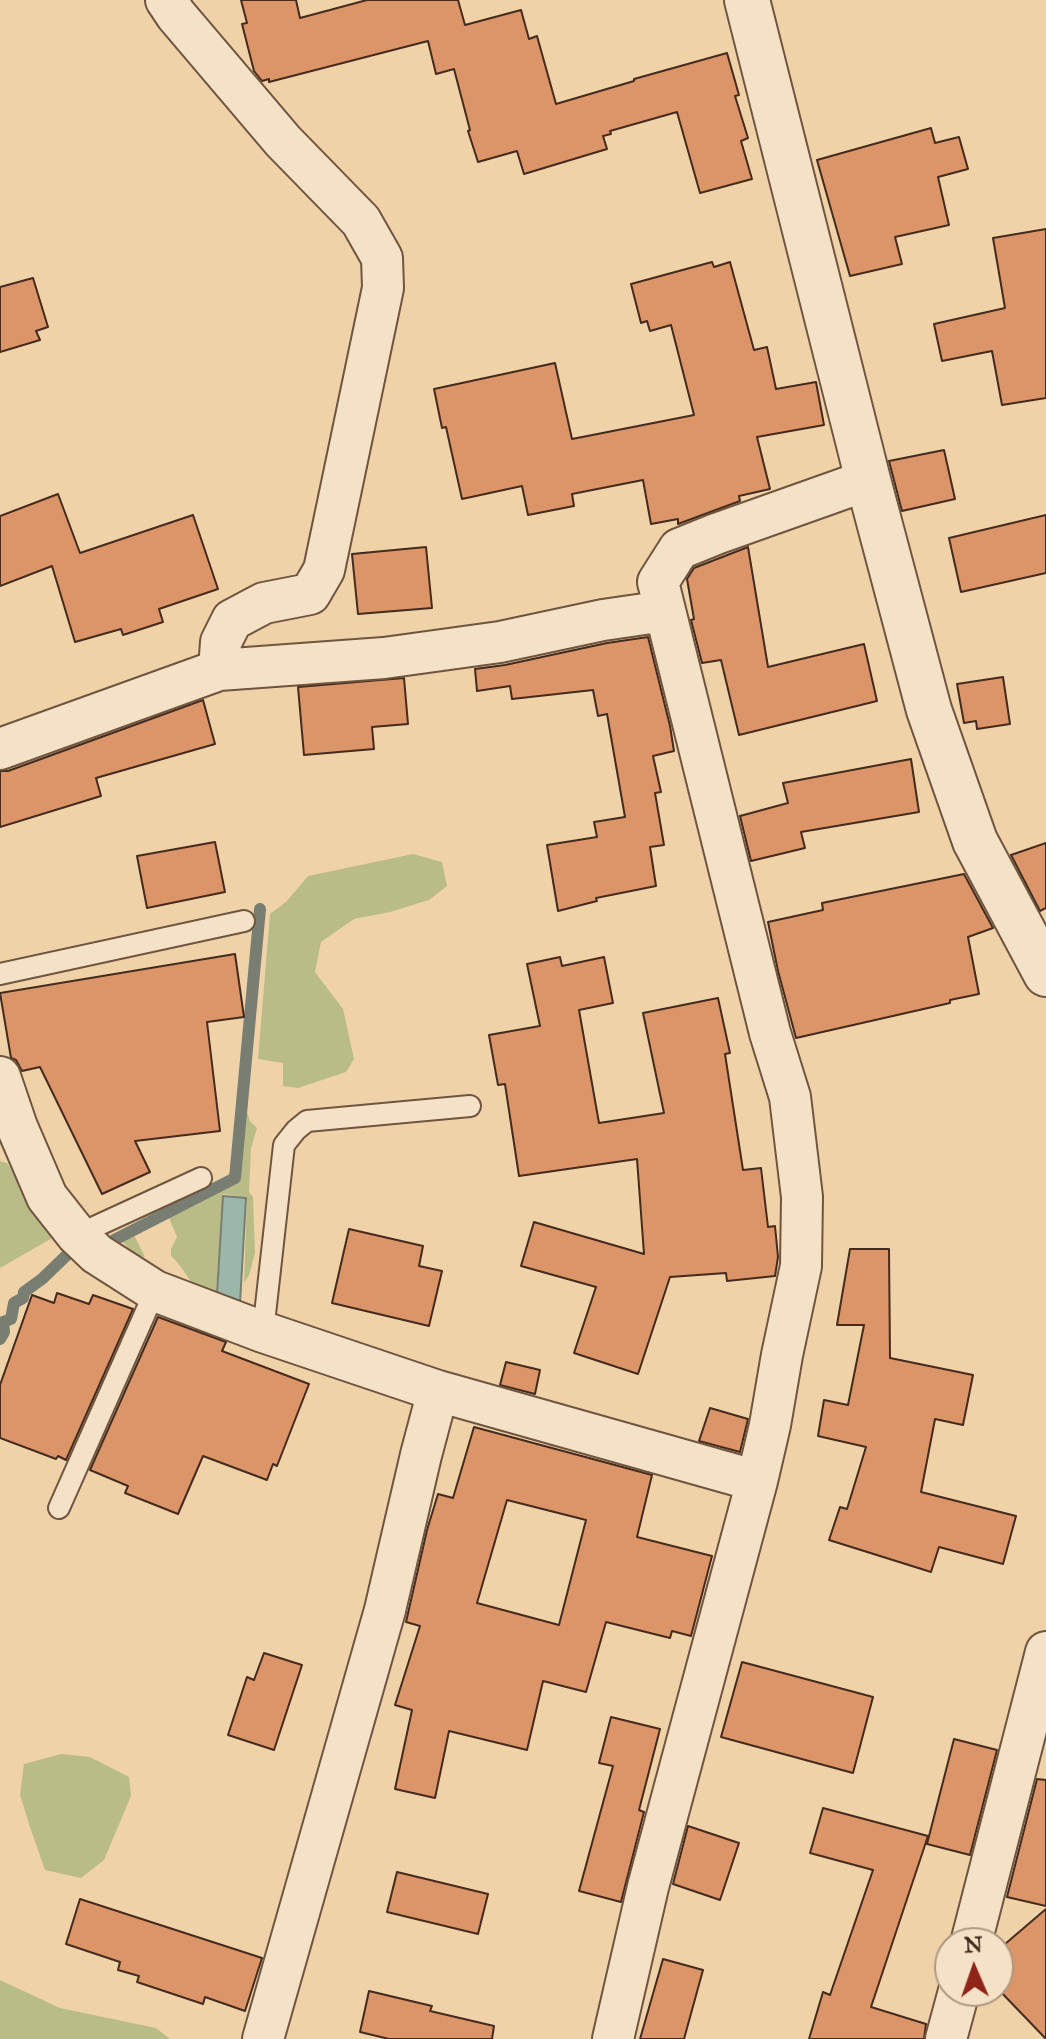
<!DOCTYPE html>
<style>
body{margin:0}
#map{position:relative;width:1046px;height:2039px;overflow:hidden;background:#f0d2a8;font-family:"IM FELL Great Primer",serif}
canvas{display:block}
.north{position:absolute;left:934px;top:1927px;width:80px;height:80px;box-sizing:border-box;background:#f5e2c6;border:2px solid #ae9982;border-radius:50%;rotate:358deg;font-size:22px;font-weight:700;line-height:32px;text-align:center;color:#442b1d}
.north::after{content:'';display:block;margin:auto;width:28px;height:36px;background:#8f2418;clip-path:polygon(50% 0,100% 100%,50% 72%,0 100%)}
</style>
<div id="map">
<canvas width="1046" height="2039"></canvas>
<div class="north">N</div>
</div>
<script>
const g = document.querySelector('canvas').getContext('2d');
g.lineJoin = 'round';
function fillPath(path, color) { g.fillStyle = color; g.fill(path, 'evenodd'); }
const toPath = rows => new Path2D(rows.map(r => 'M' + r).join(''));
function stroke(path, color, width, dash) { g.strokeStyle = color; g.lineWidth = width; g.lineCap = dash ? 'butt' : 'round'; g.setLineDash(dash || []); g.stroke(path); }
const green = toPath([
 [413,854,442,862,447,886,429,900,390,912,354,919,321,942,315,972,343,1009,354,1059,346,1072,298,1088,283,1086,283,1063,258,1059,270,914,286,902,308,876],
 [246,1109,250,1121,257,1128,251,1148,249,1192,253,1197,255,1253,249,1275,244,1283,247,1198,223,1194,216,1292,199,1293,178,1263,171,1256,171,1249,177,1237,169,1218,134,1235,145,1257,136,1256,120,1239,237,1179],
 [0,1161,7,1163,54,1237,0,1268],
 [61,1754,90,1757,129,1777,131,1796,104,1860,81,1878,45,1870,31,1830,20,1795,24,1764],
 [0,1980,60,2008,156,2028,170,2039,0,2039]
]);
const water = toPath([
 [223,1196,246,1198,240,1303,217,1293,223,1196]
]);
const stream = toPath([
 [114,1240,235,1178,260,909],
 [0,1339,4,1332,3,1322,11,1319,14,1303,23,1298,24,1292,42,1279,71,1251]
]);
const building = toPath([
 [241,0,296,0,300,18,367,0,458,0,465,25,521,10,529,39,537,36,556,104,634,81,634,79,727,53,739,95,735,96,748,138,741,141,752,179,700,193,677,112,610,131,611,134,603,136,607,149,524,174,517,151,478,162,468,131,470,130,454,69,436,74,428,41,269,82,269,79,262,81,254,71,242,24,247,23,241,0],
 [931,128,935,143,959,137,968,169,938,177,949,225,895,237,902,264,850,276,817,160,931,128],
 [1046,229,1046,398,1002,405,992,351,942,361,934,324,1005,308,993,238,1046,229],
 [712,262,714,267,730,262,754,350,767,347,776,389,816,382,824,425,757,437,770,489,739,496,740,501,678,524,678,519,651,524,643,480,572,494,574,506,528,515,522,486,462,499,446,427,442,428,434,389,555,363,572,439,694,415,671,325,650,331,647,321,641,323,631,284,712,262],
 [33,278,48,327,36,331,40,340,0,352,0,287,33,278],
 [944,450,955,499,902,511,889,461,944,450],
 [58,494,80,553,193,515,218,589,159,609,163,622,123,635,121,629,75,642,52,566,0,586,0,516,58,494],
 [1046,515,1046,573,961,592,949,538,1046,515],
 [426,547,432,608,358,614,352,554,426,547],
 [748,547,768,667,864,644,877,701,739,735,721,660,702,663,691,620,694,619,687,579,694,568,748,547],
 [648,637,670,726,674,751,653,756,661,792,655,793,664,845,650,847,656,886,596,898,597,901,558,911,547,845,597,837,594,822,625,817,607,714,598,716,593,690,512,699,510,686,477,691,475,669,505,665,607,643,648,637],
 [1003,677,1010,724,977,729,976,721,964,723,957,684,1003,677],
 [404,678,408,724,372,727,374,749,304,755,298,687,404,678],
 [203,700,215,744,96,778,101,796,0,827,0,771,8,771,203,700],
 [911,759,919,812,801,832,805,848,751,861,740,816,788,803,783,783,911,759],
 [215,842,225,892,147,908,137,856,215,842],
 [1046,843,1046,908,1040,911,1011,855,1046,843],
 [964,874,993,928,968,937,979,994,950,1000,950,1003,796,1038,778,971,768,922,823,910,822,903,964,874],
 [235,954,244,1017,207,1022,220,1131,135,1141,150,1172,102,1194,40,1067,22,1071,16,1060,11,1058,0,993,235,954],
 [560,957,562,966,604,957,613,1003,579,1010,599,1123,664,1113,643,1013,718,998,730,1053,725,1054,743,1170,761,1168,768,1227,775,1226,778,1257,775,1276,727,1281,726,1273,670,1277,638,1374,574,1353,596,1287,521,1266,534,1222,644,1254,637,1159,519,1176,505,1084,498,1085,489,1035,540,1026,527,964,560,957],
 [349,1229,423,1246,419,1266,442,1271,429,1326,332,1303,349,1229],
 [850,1249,889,1249,890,1358,973,1375,963,1425,935,1419,921,1492,1016,1516,1003,1564,939,1547,931,1572,829,1540,840,1507,847,1509,866,1447,818,1436,824,1400,848,1405,864,1325,837,1325,850,1249],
 [57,1293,89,1304,93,1295,133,1309,66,1460,58,1456,56,1459,0,1438,0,1385,32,1295,54,1303,57,1293],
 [158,1317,226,1342,222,1351,309,1384,277,1466,273,1464,267,1480,203,1456,178,1514,125,1493,128,1486,90,1470,158,1317],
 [506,1362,540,1370,535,1394,500,1385,506,1362],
 [710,1408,748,1419,740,1452,699,1441,710,1408],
 [474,1427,652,1475,637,1537,712,1556,691,1636,672,1631,670,1638,606,1622,586,1692,543,1681,527,1750,449,1731,435,1798,395,1789,412,1710,395,1705,420,1626,406,1622,427,1530,438,1494,453,1498,474,1427],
 [507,1500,586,1520,559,1625,477,1603,507,1500],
 [264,1653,302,1665,274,1750,228,1735,247,1677,254,1680,264,1653],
 [742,1662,873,1697,853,1773,721,1737,742,1662],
 [611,1717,660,1729,639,1810,644,1812,621,1902,579,1891,613,1766,599,1763,611,1717],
 [954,1739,997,1750,970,1855,927,1844,954,1739],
 [1037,1779,1046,1780,1046,1906,1007,1897,1037,1779],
 [823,1808,928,1836,871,2007,926,2024,924,2039,809,2039,823,1992,830,1995,873,1870,810,1853,823,1808],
 [688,1826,739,1843,720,1900,673,1884,688,1826],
 [397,1872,488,1894,478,1934,387,1912,397,1872],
 [80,1899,262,1958,245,2011,205,1997,203,2004,137,1982,139,1976,118,1970,120,1962,66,1944,80,1899],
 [1046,1909,1046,2039,998,1989,998,1950,1046,1909],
 [663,1959,703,1970,684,2039,640,2039,663,1959],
 [369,1991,432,2006,430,2011,494,2026,492,2039,389,2039,360,2032,369,1991]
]);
const service = toPath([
 [0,974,244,921],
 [77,1235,201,1178],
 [263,1332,284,1145,296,1130,307,1121,470,1106],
 [59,1508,155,1291]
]);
const minor = toPath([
 [219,670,384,658,500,642,603,620,665,611],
 [0,749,219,670,221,642,232,620,264,603,310,594,324,570,383,288,382,258,361,221,283,141,176,15,166,0],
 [0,1077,17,1127,47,1197,77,1235,97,1254,155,1291,263,1332,438,1391,757,1481],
 [971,1943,1046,1652],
 [263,2039,385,1610,421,1455,438,1391],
 [613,2039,648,1887,757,1481,770,1425,782,1355,801,1266,802,1197,790,1097,770,1033,658,582,679,549,716,534,868,480],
 [946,2039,959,1991]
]);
const tertiary = toPath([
 [747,0,868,480,929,710,975,841,1046,974]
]);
fillPath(green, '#babc88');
fillPath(water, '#9ab7aa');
stroke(water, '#787f72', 2);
stroke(stream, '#787f72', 12);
fillPath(building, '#db9568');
stroke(building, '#442b1d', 2);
stroke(service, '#6f5540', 24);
stroke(minor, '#6f5540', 44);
stroke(tertiary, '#6f5540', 48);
stroke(service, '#f5e2c6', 20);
stroke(minor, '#f5e2c6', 40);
stroke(tertiary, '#f5e2c6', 44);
</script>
